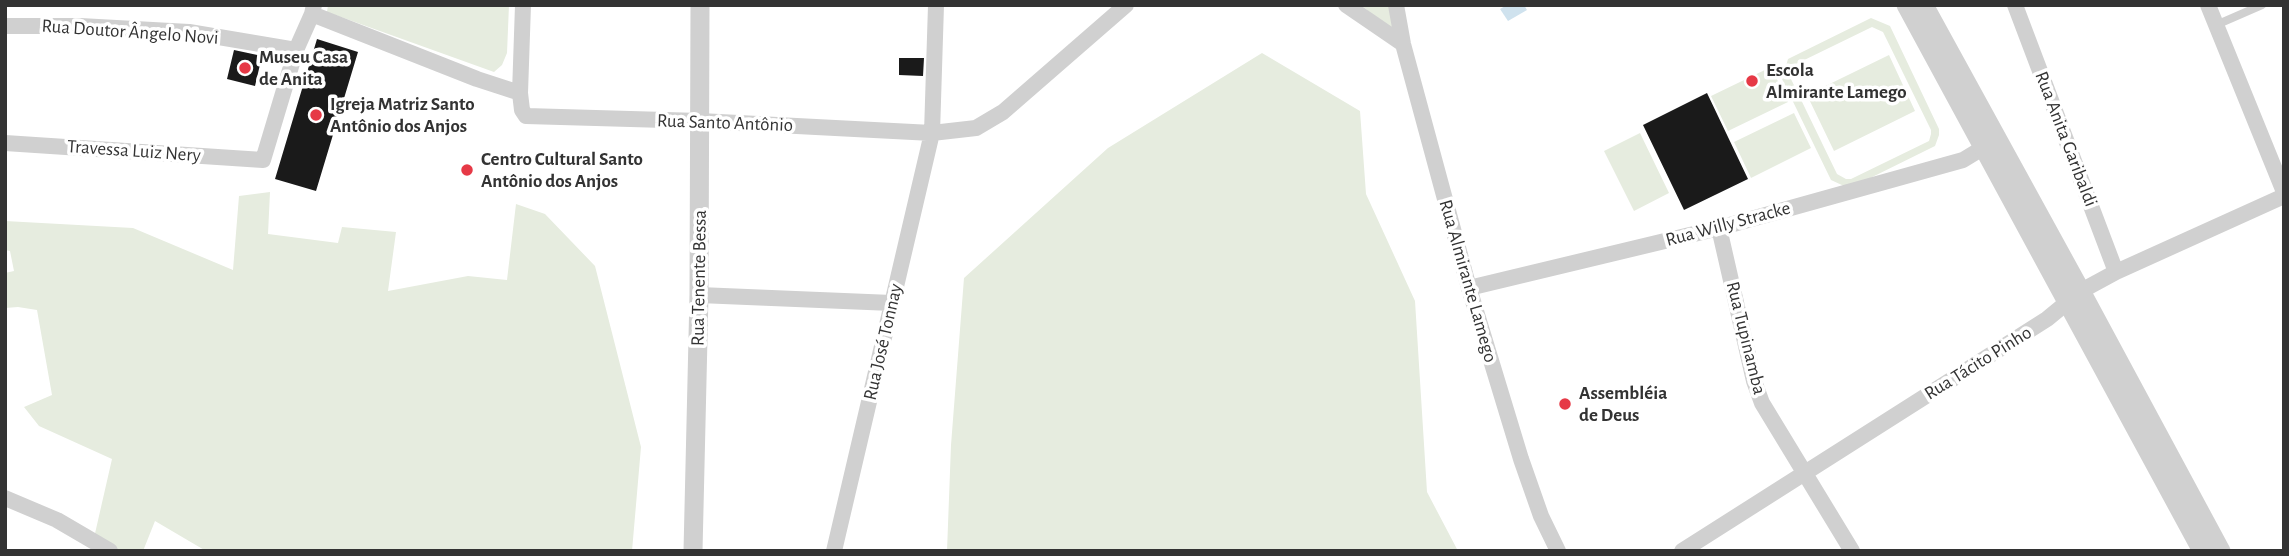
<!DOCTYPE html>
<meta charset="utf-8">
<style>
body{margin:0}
#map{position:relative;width:2289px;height:556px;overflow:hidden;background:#fff;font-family:"Alegreya Sans",sans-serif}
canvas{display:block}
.frame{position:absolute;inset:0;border:7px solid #333;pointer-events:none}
</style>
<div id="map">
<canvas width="2289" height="556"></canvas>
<div class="frame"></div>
</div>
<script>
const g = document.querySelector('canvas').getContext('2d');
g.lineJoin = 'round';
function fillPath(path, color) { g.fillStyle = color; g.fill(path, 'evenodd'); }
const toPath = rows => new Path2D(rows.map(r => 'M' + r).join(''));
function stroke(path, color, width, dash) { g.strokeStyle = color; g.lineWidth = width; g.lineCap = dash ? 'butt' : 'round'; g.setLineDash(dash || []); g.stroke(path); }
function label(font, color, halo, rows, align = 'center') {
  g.font = font + ' "Alegreya Sans",sans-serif'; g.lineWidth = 7; g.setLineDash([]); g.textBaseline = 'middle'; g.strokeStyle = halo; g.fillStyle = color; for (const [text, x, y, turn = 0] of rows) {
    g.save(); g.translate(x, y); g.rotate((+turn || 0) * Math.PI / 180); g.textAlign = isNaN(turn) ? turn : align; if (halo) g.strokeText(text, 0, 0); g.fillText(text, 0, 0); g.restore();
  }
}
const green = toPath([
 [328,5,509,5,507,53,502,65,494,72,327,12],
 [1361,5,1389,5,1394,29,1389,28],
 [1871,18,1890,26,1939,129,1939,135,1935,146,1852,187,1844,186,1831,180,1782,79,1788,59],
 [1872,27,1883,32,1931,130,1931,134,1929,141,1851,179,1846,179,1837,174,1790,77,1794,65],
 [1262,53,1360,111,1366,194,1415,301,1427,492,1458,551,947,551,951,445,964,278,1108,148],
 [1889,55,1915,111,1834,151,1807,95],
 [1771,67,1788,102,1728,131,1711,96],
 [1794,113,1811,148,1751,178,1734,142],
 [1640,133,1669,193,1634,211,1604,151],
 [270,192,268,234,338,243,342,227,396,232,388,291,468,276,507,280,516,204,545,214,595,266,641,447,632,551,206,551,155,521,143,551,91,551,112,459,39,426,24,407,52,395,37,310,18,307,5,308,5,273,14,271,10,251,5,250,5,221,133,228,233,270,239,196]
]);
const water = toPath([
 [1507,5,1524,5,1527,10,1508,21,1500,9]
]);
const building = toPath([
 [317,39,358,52,316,191,275,179],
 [234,50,262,56,255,86,227,79],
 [899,58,924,58,923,76,899,75],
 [1707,93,1748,179,1684,210,1643,125]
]);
const service = toPath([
 [2216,25,2262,5]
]);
const minor = toPath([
 [523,5,520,93,522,110,526,116,700,121,932,133,976,128,1003,112,1126,5],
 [1346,5,1403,44],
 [1396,5,1403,44,1469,288,1521,459,1541,516,1558,551],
 [2015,5,2116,272],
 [2208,5,2284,192],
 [312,14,477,79,520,93],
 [5,26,80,26,189,32,296,50],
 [5,143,263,160,296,50,312,14,314,5],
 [1719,228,1754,381,1762,403,1852,551],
 [1469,288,1719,228,1963,160,1991,143],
 [699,295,892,303],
 [5,498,57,520,110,551],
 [834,551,932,133,936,5],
 [1682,551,2047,319,2081,291,2116,272,2284,196]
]);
const tertiary = toPath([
 [1906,5,2202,551],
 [1924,5,2081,291,2221,551],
 [693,551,699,295,700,5]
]);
const markers = [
 [245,68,7,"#e63946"],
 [1752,81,7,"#e63946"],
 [316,115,7,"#e63946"],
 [467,170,7,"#e63946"],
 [1565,404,7,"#e63946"]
];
const streetNames = [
 ["Rua Doutor Ângelo Novi",130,32,4],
 ["Rua Santo Antônio",725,123,2],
 ["Rua Anita Garibaldi",2066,139,69],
 ["Travessa Luiz Nery",134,151,4],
 ["Rua Willy Stracke",1728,224,-15],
 ["Rua Tenente Bessa",699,278,-89],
 ["Rua Almirante Lamego",1468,281,74],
 ["Rua Tupinamba",1746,338,76],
 ["Rua José Tonnay",883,342,-77],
 ["Rua Tácito Pinho",1978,363,-32]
];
const poiNames = [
 ["Museu Casa",259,57],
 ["de Anita",259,79],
 ["Escola",1766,70],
 ["Almirante Lamego",1766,92],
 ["Igreja Matriz Santo",330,104],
 ["Antônio dos Anjos",330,126],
 ["Centro Cultural Santo",481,159],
 ["Antônio dos Anjos",481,181],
 ["Assembléia",1579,393],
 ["de Deus",1579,415]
];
fillPath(green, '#e6ecdf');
fillPath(water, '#cfe2ee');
fillPath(building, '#1a1a1a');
stroke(service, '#d0d0d0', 8);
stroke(minor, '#d0d0d0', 16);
stroke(tertiary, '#d0d0d0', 19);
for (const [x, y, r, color] of markers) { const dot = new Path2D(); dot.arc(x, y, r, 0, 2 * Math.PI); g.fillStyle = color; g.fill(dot); stroke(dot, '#fff', 2.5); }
label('19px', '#333', '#fff', streetNames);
label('bold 19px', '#333', '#fff', poiNames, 'left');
</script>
